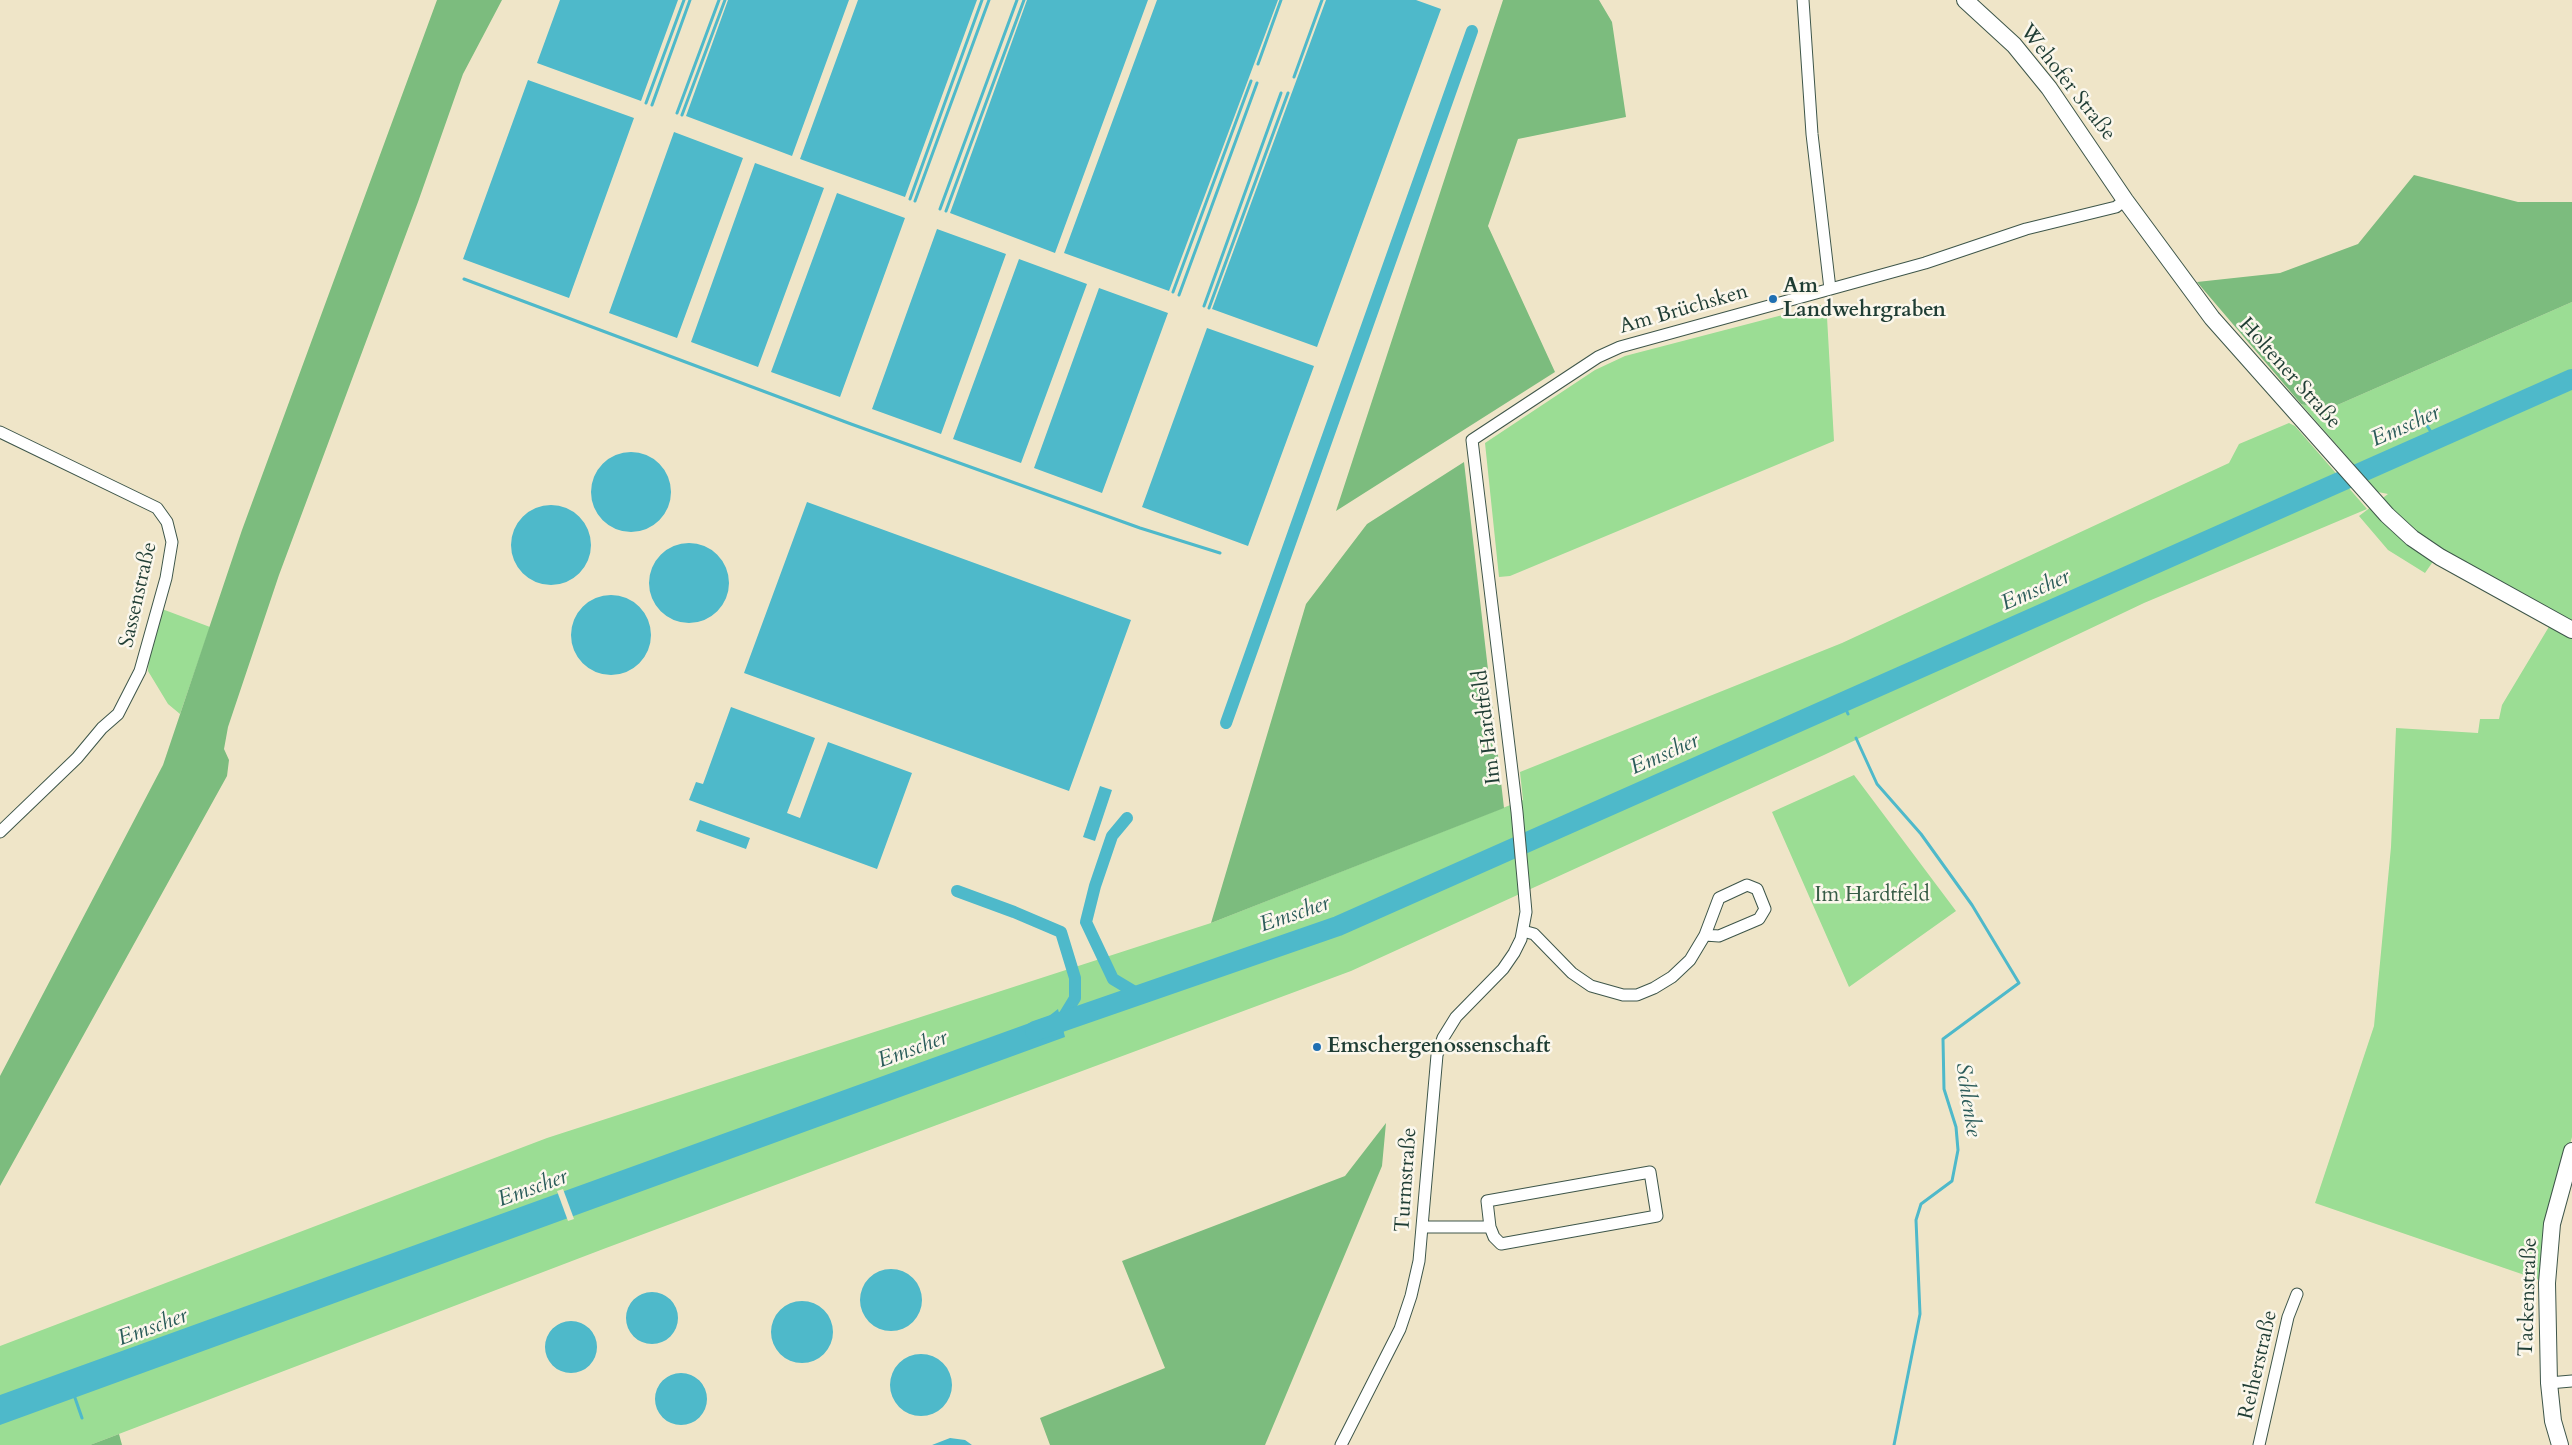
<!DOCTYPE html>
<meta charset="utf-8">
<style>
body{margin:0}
canvas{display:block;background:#efe5c8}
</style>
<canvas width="2572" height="1445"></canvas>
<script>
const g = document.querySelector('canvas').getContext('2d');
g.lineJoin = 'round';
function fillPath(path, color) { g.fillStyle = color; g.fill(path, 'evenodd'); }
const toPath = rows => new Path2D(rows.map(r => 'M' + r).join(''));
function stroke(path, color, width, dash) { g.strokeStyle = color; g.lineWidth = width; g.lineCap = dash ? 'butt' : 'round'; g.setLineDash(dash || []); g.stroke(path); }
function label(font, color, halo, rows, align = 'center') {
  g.font = font + ' Cardo,serif'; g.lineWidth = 5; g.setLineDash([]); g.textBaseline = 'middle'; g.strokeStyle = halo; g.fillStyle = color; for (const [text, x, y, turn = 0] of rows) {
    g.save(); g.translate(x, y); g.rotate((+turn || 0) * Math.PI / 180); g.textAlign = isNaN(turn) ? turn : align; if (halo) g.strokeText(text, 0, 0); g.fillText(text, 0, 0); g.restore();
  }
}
const green = toPath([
 [2572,302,2572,1137,2548,1222,2542,1281,2315,1203,2374,1026,2391,847,2396,728,2478,733,2480,719,2499,719,2502,705,2556,615,2441,550,2425,573,2388,550,2359,516,2388,494,2378,492,2301,404,2326,410],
 [1821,305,1827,317,1834,441,1510,576,1499,577,1485,443,1595,370,1625,356],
 [2289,423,2295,426,2367,509,2144,603,1824,755,1351,971,606,1248,90,1445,0,1445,0,1346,547,1138,1211,923,1523,800,1520,772,1842,643,2229,463,2239,444],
 [162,609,210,627,180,714,168,704,148,671,149,655],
 [1854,775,1956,911,1849,987,1772,812]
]);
const forest = toPath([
 [437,0,502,0,463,74,418,202,279,575,228,727,224,749,229,760,227,776,0,1186,0,1076,163,765,242,530],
 [1503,0,1599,0,1612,22,1626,117,1518,139,1488,226,1555,372,1336,511],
 [2414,175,2518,202,2572,202,2572,302,2326,410,2301,404,2197,282,2280,273,2358,244],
 [1464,462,1504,808,1211,923,1306,604,1367,524],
 [1386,1123,1382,1166,1265,1445,1050,1445,1040,1418,1165,1368,1122,1261,1345,1176],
 [119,1434,122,1445,90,1445]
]);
const water = toPath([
 [560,0,678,0,641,101,537,63],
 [728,0,849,0,792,156,686,116],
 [858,0,977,0,905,197,800,159],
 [1027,0,1148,0,1055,253,950,213],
 [1157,0,1278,0,1169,291,1064,253],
 [1326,0,1416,0,1441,9,1317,347,1212,309],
 [528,80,634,118,569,298,463,259],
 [674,132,743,158,677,338,609,313],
 [755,163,824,188,758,367,691,342],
 [837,193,905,218,840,397,771,372],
 [937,229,1006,254,941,434,872,409],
 [1019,259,1087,284,1021,463,953,439],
 [1099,288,1168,313,1102,493,1034,468],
 [1207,328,1314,366,1248,546,1142,507],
 '591 492a40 40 0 1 1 80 0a40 40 0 1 1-80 0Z',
 [807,502,1131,620,1069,791,744,673],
 '511 545a40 40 0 1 1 80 0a40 40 0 1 1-80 0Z',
 '649 583a40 40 0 1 1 80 0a40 40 0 1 1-80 0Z',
 '571 635a40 40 0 1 1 80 0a40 40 0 1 1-80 0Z',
 [731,707,815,738,787,813,800,818,828,742,912,773,877,869,689,800,696,782,703,784],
 [1100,786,1112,790,1095,841,1083,837],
 [700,820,750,838,746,849,696,831],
 [1058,1009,1065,1037,0,1425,0,1395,1049,1016],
 '860 1300a31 31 0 1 1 62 0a31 31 0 1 1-62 0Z',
 '626 1318a26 26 0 1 1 52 0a26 26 0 1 1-52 0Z',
 '771 1332a31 31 0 1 1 62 0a31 31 0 1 1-62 0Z',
 '545 1347a26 26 0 1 1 52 0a26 26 0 1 1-52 0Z',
 '890 1385a31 31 0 1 1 62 0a31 31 0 1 1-62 0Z',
 '655 1399a26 26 0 1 1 52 0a26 26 0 1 1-52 0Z',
 [950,1438,965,1440,972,1445,932,1445]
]);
const pier = toPath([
 [563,1189,574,1219,568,1221,557,1191]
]);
const stream = toPath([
 [1258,64,1281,0],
 [1294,77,1322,0],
 [646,103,684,0],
 [652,105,690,0],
 [677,113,719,0],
 [682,115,725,0],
 [910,199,982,0],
 [915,201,989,0],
 [940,209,1017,0],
 [946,211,1024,0],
 [464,279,851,424,1140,528,1220,553],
 [1173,292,1251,81],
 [1179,295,1257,83],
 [1204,306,1281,93],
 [1209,308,1288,93],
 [2416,408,2436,440],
 [1843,703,1848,714],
 [1856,738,1877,784,1921,834,1972,905,2019,983,1943,1039,1944,1089,1956,1127,1958,1150,1952,1181,1921,1204,1916,1220,1920,1314,1894,1445],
 [74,1395,82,1418]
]);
const canal = toPath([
 [1226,723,1472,31],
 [1127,818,1112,836,1095,886,1086,922,1113,979,1138,994],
 [957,891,1014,912,1061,932,1075,978,1075,998,1061,1021]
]);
const river = toPath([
 [1035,1031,1338,926,2572,379]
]);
const street = toPath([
 [1803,0,1812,134,1830,289],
 [0,432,157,508,167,522,172,542,166,578,140,671,118,714,102,728,77,758,0,832],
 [1523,931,1534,934,1572,973,1591,986,1623,995,1637,995,1654,988,1672,977,1690,960,1705,935,1719,936,1759,919,1765,909,1757,889,1747,885,1719,898,1705,935],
 [1650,1172,1657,1216,1501,1244,1494,1237,1490,1227,1487,1201,1650,1172],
 [1422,1227,1490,1227],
 [2549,1383,2572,1381],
 [1341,1445,1400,1329,1411,1296,1419,1261,1437,1055,1443,1038,1456,1017,1503,969,1514,953,1521,939,1526,912,1517,812,1472,440,1598,357,1620,347,1925,263,2026,229,2116,207,2125,200],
 [2259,1445,2288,1317,2297,1294]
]);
const secondary = toPath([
 [1965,0,2014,45,2049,88,2125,200,2212,318,2387,515,2412,538,2440,557,2572,630],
 [2560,1445,2553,1421,2549,1383,2547,1283,2552,1224,2572,1151]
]);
const markers = [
 [1773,299,5,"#1f6fb2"],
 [1317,1047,5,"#1f6fb2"]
];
const streetNames = [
 ["Wehofer Straße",2067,83,52],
 ["Am Brüchsken",1684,310,-16],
 ["Holtener Straße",2289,374,48],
 ["Sassenstraße",139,595,-77],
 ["Im Hardtfeld",1488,727,-97],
 ["Turmstraße",1407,1180,-86],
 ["Tackenstraße",2529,1297,-88],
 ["Reiherstraße",2259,1365,-77]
];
const poiNames = [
 ["Am",1783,287],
 ["Landwehrgraben",1783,311],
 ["Emschergenossenschaft",1327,1047]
];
const parkNames = [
 ["Im Hardtfeld",1872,896]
];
const waterNames = [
 ["Emscher",2406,427,-24],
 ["Emscher",2036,591,-24],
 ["Emscher",1665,755,-24],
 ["Emscher",1295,915,-19],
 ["Emscher",913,1050,-20],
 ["Schlenke",1967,1100,81],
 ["Emscher",533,1189,-20],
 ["Emscher",153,1328,-20]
];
fillPath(green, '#9bdd94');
fillPath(forest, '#7cbc7e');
fillPath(water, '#4eb9ca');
fillPath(pier, '#efe5c8');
stroke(stream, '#4eb9ca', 3);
stroke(canal, '#4eb9ca', 12);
stroke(river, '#4eb9ca', 20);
stroke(street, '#3e564a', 13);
stroke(secondary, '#3e564a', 18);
stroke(street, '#fff', 11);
stroke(secondary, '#fff', 16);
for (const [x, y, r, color] of markers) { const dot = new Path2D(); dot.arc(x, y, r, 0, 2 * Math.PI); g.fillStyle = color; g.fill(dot); stroke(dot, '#fbf7ec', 2); }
label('21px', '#1f3d34', '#fbf7ec', streetNames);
label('bold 21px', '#1f3d34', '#fbf7ec', poiNames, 'left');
label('21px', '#385d47', '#fbf7ec', parkNames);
label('italic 22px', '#2b5c5a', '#fbf7ec', waterNames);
</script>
